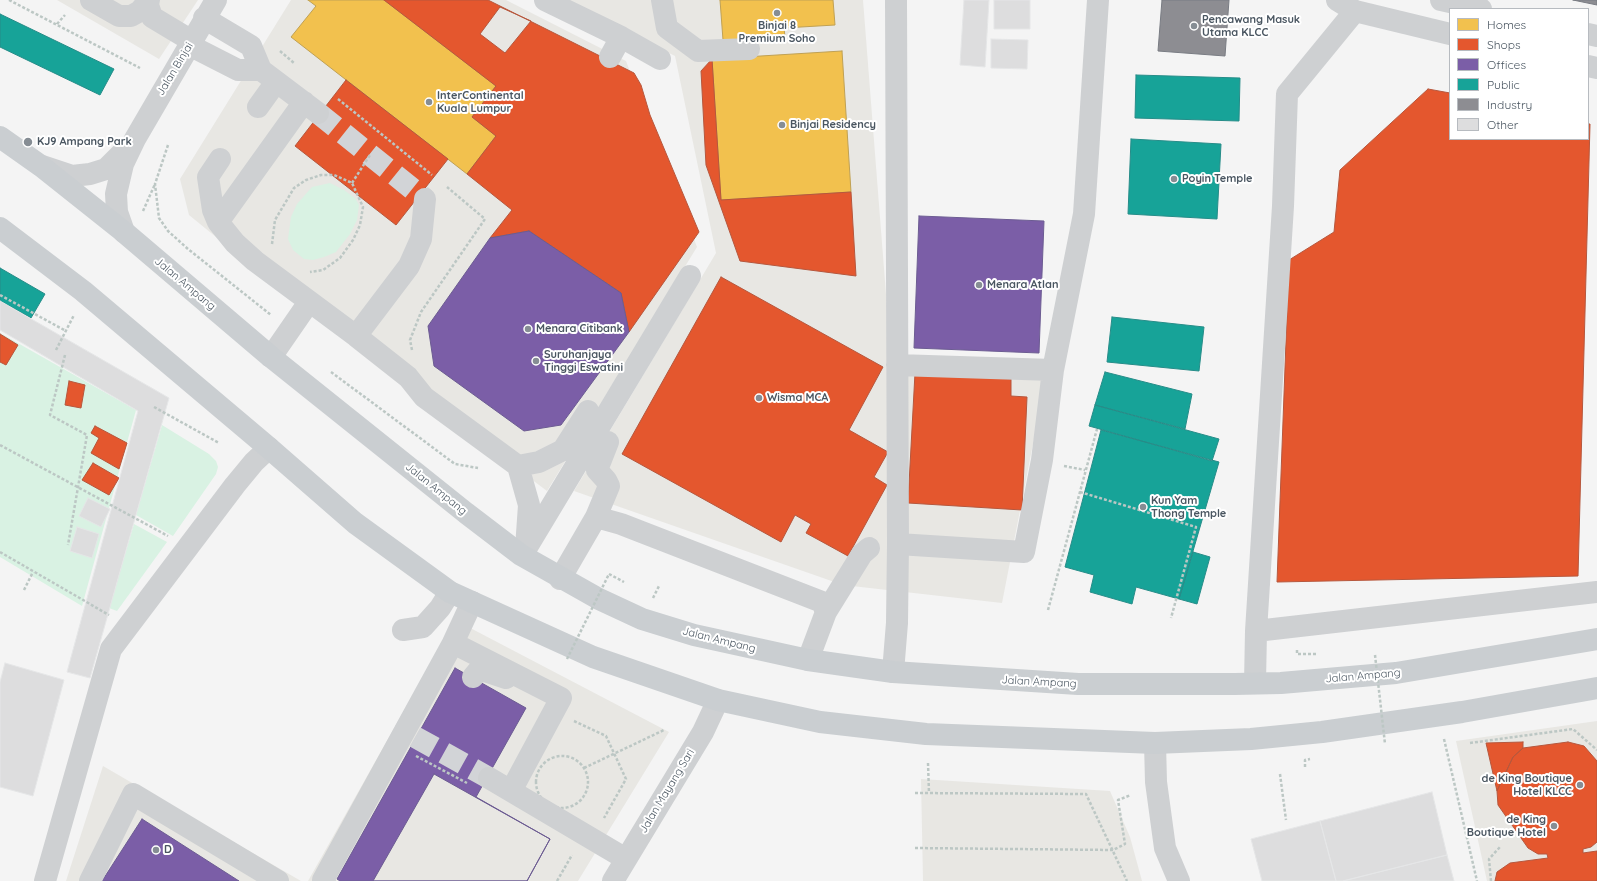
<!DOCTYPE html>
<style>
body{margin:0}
#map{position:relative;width:1597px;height:881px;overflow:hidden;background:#f4f4f4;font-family:Quicksand,sans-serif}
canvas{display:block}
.legend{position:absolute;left:1449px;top:8px;width:140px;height:132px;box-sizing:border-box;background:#fff;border:1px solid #b7bbc0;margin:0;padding:5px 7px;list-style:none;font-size:12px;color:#4a5661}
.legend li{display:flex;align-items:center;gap:8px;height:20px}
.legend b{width:20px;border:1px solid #b7bbc0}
</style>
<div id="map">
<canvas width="1597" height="881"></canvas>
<ul class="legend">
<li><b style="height:11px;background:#f2c14e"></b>Homes</li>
<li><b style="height:11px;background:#e4572e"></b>Shops</li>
<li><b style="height:11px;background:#7b5ea7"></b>Offices</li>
<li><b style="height:11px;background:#17a398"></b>Public</li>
<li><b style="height:11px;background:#8d8d92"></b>Industry</li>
<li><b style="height:11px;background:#ddddde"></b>Other</li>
</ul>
</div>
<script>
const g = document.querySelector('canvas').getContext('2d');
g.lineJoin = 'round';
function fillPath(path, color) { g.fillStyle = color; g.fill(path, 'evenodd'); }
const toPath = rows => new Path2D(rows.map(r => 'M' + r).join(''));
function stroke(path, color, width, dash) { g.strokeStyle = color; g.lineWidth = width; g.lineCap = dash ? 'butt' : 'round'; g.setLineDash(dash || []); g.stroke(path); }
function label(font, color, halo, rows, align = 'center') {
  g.font = font + ' Quicksand,sans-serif'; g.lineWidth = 4; g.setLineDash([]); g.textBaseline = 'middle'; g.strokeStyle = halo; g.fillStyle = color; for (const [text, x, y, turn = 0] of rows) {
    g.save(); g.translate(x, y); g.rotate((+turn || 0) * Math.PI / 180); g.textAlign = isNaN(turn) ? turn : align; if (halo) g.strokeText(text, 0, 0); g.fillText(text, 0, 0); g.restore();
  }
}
const commercial = toPath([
 [57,0,198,0,159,59],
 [291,0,506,0,626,61,697,247,547,491,298,304,189,215,180,179],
 [562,0,863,0,892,371,1046,377,1002,603,843,585,574,491,716,253,675,56],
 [455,620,669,732,578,881,308,881],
 [1597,721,1597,881,1487,881,1456,741],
 [103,766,301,881,66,881],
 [921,779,1110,791,1130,837,1142,881,923,881]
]);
const green = toPath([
 [330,183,344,190,355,198,359,205,357,220,350,234,336,252,324,257,313,260,304,259,293,250,288,239,291,217,297,204,312,187],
 [0,333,136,410,82,606,0,557],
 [162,425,209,454,216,461,218,467,216,474,173,536,136,515],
 [134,524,167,542,117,611,109,608]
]);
const homes = toPath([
 [308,0,384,0,496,86,472,117,496,136,467,174,291,37,316,6,308,0],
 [720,0,833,0,835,25,784,28,785,37,723,40,720,0],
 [842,51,851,192,721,200,712,59,842,51]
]);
const shops = toPath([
 [384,0,488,0,634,73,641,85,650,115,699,232,629,332,621,293,529,231,490,238,512,210,467,174,496,136,472,117,496,86,384,0],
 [500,7,531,21,505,53,480,34,500,7],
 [712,59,721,200,851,192,856,276,740,261,706,165,701,71,712,59],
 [346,80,448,159,396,225,295,146,346,80],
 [1428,89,1450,93,1450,139,1588,139,1588,124,1590,124,1578,576,1277,582,1289,260,1334,232,1340,170,1428,89],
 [721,277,883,367,849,430,888,452,874,477,887,485,848,556,806,533,811,524,795,515,781,542,622,454,721,277],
 [0,334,18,345,6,365,0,362,0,334],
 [915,373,1011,379,1011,396,1027,397,1022,510,908,503,915,373],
 [69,381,85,385,81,408,65,405,69,381],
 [95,426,127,443,119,469,91,453,99,438,91,433,95,426],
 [93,463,119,478,109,495,82,480,93,463],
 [1523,742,1523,748,1513,757,1497,791,1486,743,1523,742],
 [1568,742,1584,746,1597,761,1597,842,1591,847,1583,849,1583,853,1597,851,1597,881,1495,881,1497,872,1510,863,1548,858,1547,854,1538,854,1528,848,1498,805,1497,791,1513,757,1523,748,1568,742]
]);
const offices = toPath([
 [919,216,1044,221,1039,353,914,348,919,216],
 [529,231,621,293,629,332,561,425,524,431,434,366,428,326,490,238,529,231],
 [455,668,526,708,476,797,550,839,527,881,340,881,337,879,455,668],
 [434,774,550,839,527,881,373,881,434,774],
 [142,819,239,881,102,881,142,819]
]);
const public = toPath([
 [0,14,114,69,100,95,0,47,0,14],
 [1136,75,1240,78,1239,121,1135,118,1136,75],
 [1131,139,1221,144,1217,219,1128,214,1131,139],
 [0,268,45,294,31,318,0,301,0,268],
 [1112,317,1204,327,1199,371,1107,362,1112,317],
 [1105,372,1192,394,1185,429,1095,405,1105,372],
 [1095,405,1219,439,1212,461,1089,426,1095,405],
 [1101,430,1219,462,1179,599,1136,587,1132,604,1090,592,1094,575,1065,567,1101,430],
 [1193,552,1210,557,1197,604,1179,599,1193,552]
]);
const industry = toPath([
 [1162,0,1229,0,1225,56,1158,51,1162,0],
 [1573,0,1597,0,1597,5,1573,0]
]);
const building = toPath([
 [964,0,989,0,985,67,960,65,964,0],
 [994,0,1030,0,1030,29,994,29,994,0],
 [991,39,1028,40,1027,69,991,68,991,39],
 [0,301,169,398,90,678,67,672,138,411,0,330,0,301],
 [88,498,110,509,101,527,79,516,88,498],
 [77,527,99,534,92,558,70,551,77,527],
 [5,663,64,680,33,796,0,787,0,682,5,663],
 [1432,792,1447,855,1343,881,1336,881,1320,821,1432,792],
 [1320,821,1336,881,1262,881,1251,839,1320,821],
 [1447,855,1454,881,1343,881,1447,855]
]);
const minorTunnel = toPath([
 [318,113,425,199],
 [415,737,489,778]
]);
const path = toPath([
 [9,0,140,68],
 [57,24,65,15],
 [280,51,294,63],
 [338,99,432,175],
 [168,145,155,184,159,218,168,231,188,249,271,315],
 [352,183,370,155],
 [143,211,155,184],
 [272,244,275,220,294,188,306,180,321,175,334,175,352,183,363,207,360,225,353,240,340,258,323,270,310,272],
 [0,295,66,331],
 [56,350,74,315],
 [412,350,410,340,421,312,485,219,447,187],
 [65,355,50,415,87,435,68,545],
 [331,372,455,464,478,468],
 [154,407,219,443],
 [0,445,168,536],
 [1064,466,1085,470],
 [1080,492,1196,527,1171,618],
 [0,552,109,615],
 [609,574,624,582],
 [24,590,33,572],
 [653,598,659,586],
 [1048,610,1097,429],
 [1297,650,1297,654,1317,654],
 [574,721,606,736,626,779,604,818],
 [1444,739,1477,881],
 [1470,743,1573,729,1597,750],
 [416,756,467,783],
 '536 782a26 26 0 1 1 52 0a26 26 0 1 1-52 0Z',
 [928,763,929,793],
 [1305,767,1305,760,1310,759],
 [584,768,664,730],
 [1280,774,1286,820],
 [915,793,1086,794,1127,881],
 [915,848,1113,850,1125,844,1118,800,1131,795],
 [557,881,572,855],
 [1491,881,1489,859,1500,847]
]);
const minor = toPath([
 [91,0,119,16,131,16,140,11,149,0],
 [545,0,621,37,660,59],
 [662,0,667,28,698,51,749,49],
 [1337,0,1355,11,1450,34],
 [1441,0,1481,9],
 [147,2,152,17,192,41],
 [204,18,251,46,261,70,318,113],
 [1588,34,1597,36],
 [189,45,238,70,261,70],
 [610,57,621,37],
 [1588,66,1597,68],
 [304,102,218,222,235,243,255,261,356,336,408,377,424,397,518,466,529,505,526,548],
 [258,107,276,82],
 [42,166,72,176,90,174,106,169,126,149],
 [218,222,213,210,208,177,220,159],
 [124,232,117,212,116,194,123,164,135,139,216,0],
 [356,336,409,266,421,239,425,199],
 [271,357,309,302],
 [897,365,1053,370],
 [518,466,539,462,563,450,588,411],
 [596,517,609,486,606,480,597,470,608,442],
 [898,544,1024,552,1042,460,1053,370,1084,214,1098,0],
 [527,547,690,276],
 [560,579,596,517,621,524,822,602,826,612,808,660],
 [472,602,453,643,561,698,511,791],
 [826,612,862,554,869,548],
 [403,630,423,627,440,608,450,592],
 [1256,631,1597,592],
 [893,672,897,623,898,544,896,0],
 [473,677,478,671,485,671,506,678],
 [1255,683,1256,631,1283,206,1287,94,1355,11],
 [1155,743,1156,782,1165,848,1179,881],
 [489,778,626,859],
 [45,881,111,649,235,485,254,462,269,448],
 [90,881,133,794,278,881],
 [325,881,323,880,453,643],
 [613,881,703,732,718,700]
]);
const major = toPath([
 [0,137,41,166,124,232,271,357,466,513,521,555,599,599,642,619,694,635,808,660,893,672,1078,684,1235,684,1281,683,1396,673,1597,639],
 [0,228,83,291,269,448,355,523,450,592,593,657,718,700,820,722,926,734,1155,743,1251,739,1322,732,1462,712,1597,688]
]);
const pathBridge = toPath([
 [1375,655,1385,744],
 [567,659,609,574]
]);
const markers = [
 [777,13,4,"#868d94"],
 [1194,26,4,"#868d94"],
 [429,102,4,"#868d94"],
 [782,125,4,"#868d94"],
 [28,142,5,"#868d94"],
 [1174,179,4,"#868d94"],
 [979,285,4,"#868d94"],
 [528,329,4,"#868d94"],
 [536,361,4,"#868d94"],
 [759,398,4,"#868d94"],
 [1143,507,4,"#868d94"],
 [1580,785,4,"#868d94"],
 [1554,826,4,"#868d94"],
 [156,850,4,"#868d94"]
];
const poiNames = [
 ["Pencawang Masuk",1202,20],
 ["Utama KLCC",1202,33],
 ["Binjai 8",777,26,"center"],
 ["Premium Soho",777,39,"center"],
 ["InterContinental",437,96],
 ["Kuala Lumpur",437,109],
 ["Binjai Residency",790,125],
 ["KJ9 Ampang Park",37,142],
 ["Poyin Temple",1182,179],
 ["Menara Atlan",987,285],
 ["Menara Citibank",536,329],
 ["Suruhanjaya",544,355],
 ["Tinggi Eswatini",544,368],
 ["Wisma MCA",767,398],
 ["Kun Yam",1151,501],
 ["Thong Temple",1151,514],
 ["de King Boutique",1572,779,"right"],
 ["Hotel KLCC",1572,792,"right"],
 ["de King",1546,820,"right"],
 ["Boutique Hotel",1546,833,"right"],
 ["D",164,850]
];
const streetNames = [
 ["Jalan Binjai",175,69,-59],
 ["Jalan Ampang",185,284,40],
 ["Jalan Ampang",436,489,39],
 ["Jalan Ampang",719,640,14],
 ["Jalan Ampang",1363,676,-5],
 ["Jalan Ampang",1039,682,3],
 ["Jalan Mayang Sari",667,791,-59]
];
fillPath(commercial, '#e8e7e3');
fillPath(green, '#d9f2e3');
fillPath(homes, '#f2c14e');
stroke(homes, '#c0a154', 1);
fillPath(shops, '#e4572e');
stroke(shops, '#b6573d', 1);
fillPath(offices, '#7b5ea7');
stroke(offices, '#6c5c92', 1);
fillPath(public, '#17a398');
stroke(public, '#268c88', 1);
fillPath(industry, '#8d8d92');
stroke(industry, '#797c83', 1);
fillPath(building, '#ddddde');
stroke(building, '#e5e6e7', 1);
stroke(minorTunnel, '#d2d4d7', 22, [22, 11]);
stroke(path, '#bcc7c4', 2.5, [3, 2]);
stroke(minor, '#ced0d2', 22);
stroke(major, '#caced1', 22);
stroke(pathBridge, '#bcc7c4', 2.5, [3, 2]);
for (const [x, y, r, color] of markers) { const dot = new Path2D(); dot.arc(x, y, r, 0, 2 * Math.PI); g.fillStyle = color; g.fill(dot); stroke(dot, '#fff', 1.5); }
label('bold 11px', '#4a5661', '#fff', poiNames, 'left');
label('11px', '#4a5661', '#fff', streetNames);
</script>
